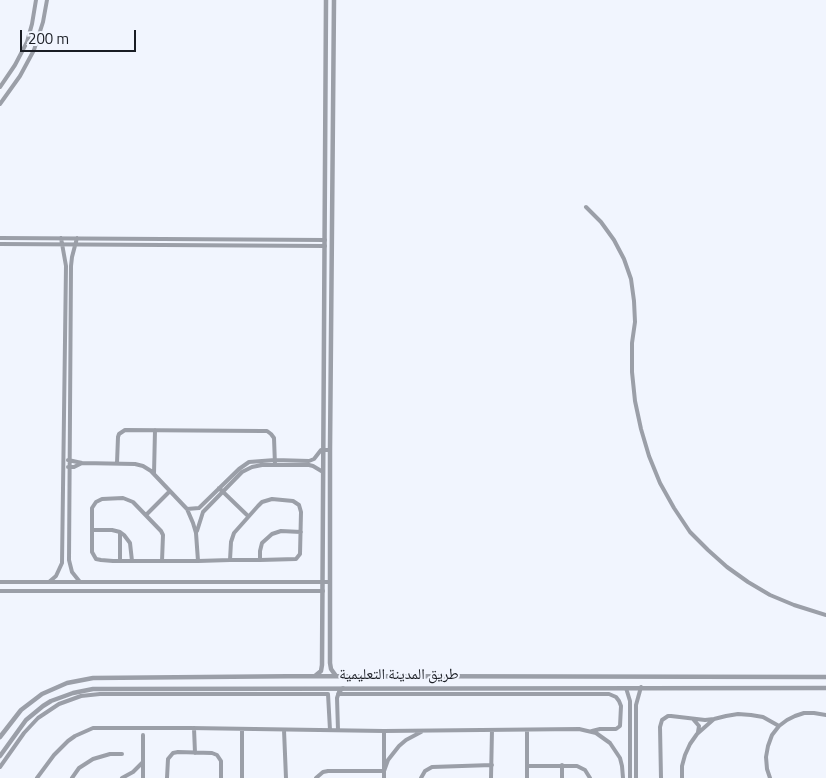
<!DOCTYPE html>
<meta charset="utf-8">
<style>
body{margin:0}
#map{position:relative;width:826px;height:778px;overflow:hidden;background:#f1f5fe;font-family:"Titillium Web",sans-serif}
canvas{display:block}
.scale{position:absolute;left:20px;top:30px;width:116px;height:22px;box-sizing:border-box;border:2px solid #1a1d24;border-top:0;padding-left:6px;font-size:15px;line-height:18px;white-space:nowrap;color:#1a1d24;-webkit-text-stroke:4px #f1f5fe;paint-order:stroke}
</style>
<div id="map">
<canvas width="826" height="778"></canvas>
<div class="scale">200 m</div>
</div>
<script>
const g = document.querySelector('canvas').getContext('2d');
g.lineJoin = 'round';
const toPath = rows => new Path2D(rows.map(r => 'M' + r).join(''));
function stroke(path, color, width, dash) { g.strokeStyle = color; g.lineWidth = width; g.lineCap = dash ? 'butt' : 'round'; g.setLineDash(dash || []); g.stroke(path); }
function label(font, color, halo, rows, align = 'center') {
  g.font = font + ' "Titillium Web","Noto Naskh Arabic",sans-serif'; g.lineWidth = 4; g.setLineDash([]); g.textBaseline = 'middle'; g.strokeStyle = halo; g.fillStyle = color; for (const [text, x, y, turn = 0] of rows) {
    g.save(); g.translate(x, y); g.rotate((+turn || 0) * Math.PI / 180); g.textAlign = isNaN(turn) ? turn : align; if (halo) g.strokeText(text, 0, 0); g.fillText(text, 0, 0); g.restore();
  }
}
const minor = toPath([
 [0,87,15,65,27,42,32,24,36,0],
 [0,104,20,76,34,50,43,22,47,0],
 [586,207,601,222,614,240,624,259,631,279,634,301,635,322,632,343,632,372,635,401,641,429,649,456,660,483,674,508,690,532,708,550,727,567,748,582,770,595,794,605,826,615],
 [0,238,325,240],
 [77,238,72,257,71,266,69,560,72,572,80,582],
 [0,244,325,246],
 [68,460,82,463,135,464,143,466,151,471,187,509,193,523,196,533,198,561],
 [117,463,118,437,119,434,125,430,262,431,267,431,271,434,274,438,275,465],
 [68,467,74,467,82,463],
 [154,474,155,430],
 [219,488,248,516],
 [187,509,199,508,239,469,249,462,275,460,309,461,314,459,321,450,330,450],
 [146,515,170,491],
 [92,530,112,530,120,532,124,535,130,543,132,561],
 [197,531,203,512,242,472,252,467,262,465,309,465,313,466,323,472],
 [120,560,120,532],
 [260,560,260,551,262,543,272,534,281,531,301,532],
 [162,561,163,535,161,531,133,502,123,498,102,499,96,502,92,508,92,552,96,559,101,560,113,561,198,561,230,560,260,560,296,559,300,554,301,512,299,505,293,501,272,499,262,502,258,506,234,533,231,542,230,560],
 [0,582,330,582],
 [49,582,56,576,62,563,66,266,61,238],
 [0,591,323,591],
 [626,688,630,701,630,778],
 [328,694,330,730],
 [338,694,609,694,616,697,619,701,621,706,620,726,616,729,600,729,592,731],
 [693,719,699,726,698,732],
 [194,728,195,753],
 [242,729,242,778],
 [284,730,286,778],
 [338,730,337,698,339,692,343,688],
 [527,730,527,778],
 [384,731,384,778],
 [527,766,577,766,585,770,590,778],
 [0,767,24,733,38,718,59,704,81,696,100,694,328,694],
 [37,778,54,755,68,741,75,736,93,728,190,728,384,731,579,729,596,733,610,743,620,758,622,766,623,778],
 [72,778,79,768,93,759,110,754,122,754],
 [122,778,133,772,143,762],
 [143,778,143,735],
 [167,778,168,759,173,753,178,752,212,753,217,755,221,761,221,778],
 [316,778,323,772,328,771,384,771,388,760,399,746,406,740,421,732],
 [421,778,425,771,432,767,492,765],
 [491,778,492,730],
 [562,778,562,765],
 [636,778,636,705,641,687],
 [661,778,660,727,662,720,668,716,671,716,705,720,714,719,726,716,738,714,751,715,763,717,779,726],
 [682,778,682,766,685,755,690,744,697,734,714,719],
 [770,778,767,769,766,757,768,746,772,735,779,726,787,720,795,716,804,713,814,713,826,715]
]);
const tertiary = toPath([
 [334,0,330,450,330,663,331,669,336,676],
 [315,676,321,671,322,665,326,0],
 [0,737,21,710,42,694,67,683,93,678,315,676,826,677],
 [0,756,26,720,43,706,51,701,73,693,93,689,826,688]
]);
const streetNames = [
 ["طريق المدينة التعليمية",399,675]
];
stroke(minor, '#9b9fa8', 4);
stroke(tertiary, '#9b9fa8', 4.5);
label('15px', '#1a1d24', '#f1f5fe', streetNames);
</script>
